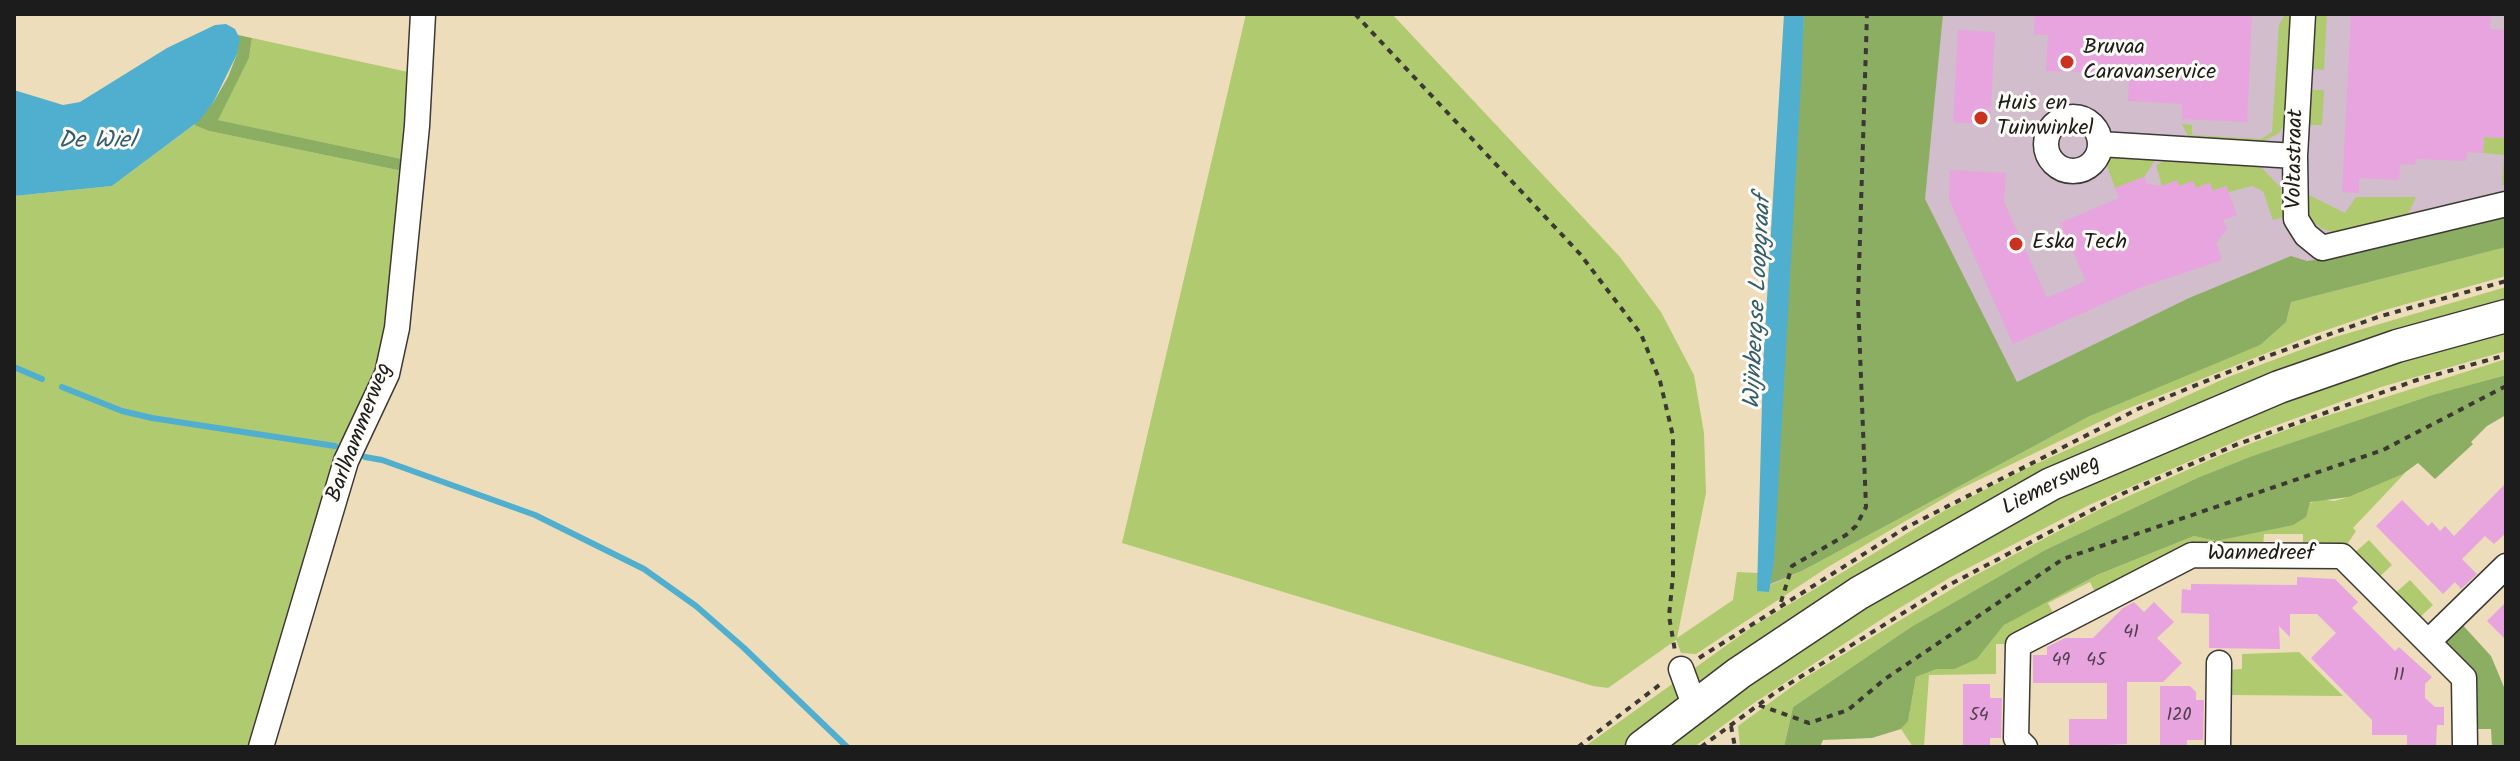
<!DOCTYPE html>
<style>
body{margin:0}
#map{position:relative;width:2520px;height:761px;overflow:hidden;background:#eeddba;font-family:Kalam,sans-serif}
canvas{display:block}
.frame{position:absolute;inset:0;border:16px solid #1c1c1c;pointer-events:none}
</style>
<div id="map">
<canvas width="2520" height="761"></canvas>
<div class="frame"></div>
</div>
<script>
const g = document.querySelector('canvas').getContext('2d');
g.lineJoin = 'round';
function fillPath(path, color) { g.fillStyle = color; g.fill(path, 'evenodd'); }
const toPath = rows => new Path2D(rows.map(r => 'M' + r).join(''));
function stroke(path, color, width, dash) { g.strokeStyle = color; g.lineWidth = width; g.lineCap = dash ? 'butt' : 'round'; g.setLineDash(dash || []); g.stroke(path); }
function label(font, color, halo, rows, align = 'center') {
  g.font = font + ' Kalam,sans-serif'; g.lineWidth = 6; g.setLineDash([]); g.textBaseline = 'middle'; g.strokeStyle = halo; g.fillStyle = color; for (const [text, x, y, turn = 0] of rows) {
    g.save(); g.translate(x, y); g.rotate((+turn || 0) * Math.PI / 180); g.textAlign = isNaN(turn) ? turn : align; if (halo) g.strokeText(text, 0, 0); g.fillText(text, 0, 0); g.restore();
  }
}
const industrial = toPath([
 [1793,14,2506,14,2506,266,2073,419,1763,591]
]);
const green = toPath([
 [1246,14,1392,14,1620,257,1661,312,1694,375,1704,433,1706,493,1677,638,1733,600,1737,572,1758,573,1758,591,1802,571,2090,416,2203,367,2286,322,2291,302,2506,247,2506,276,2385,310,2312,335,2124,410,1958,490,1828,567,1696,654,1681,653,1676,640,1608,688,1593,686,1122,543],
 [2313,14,2327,14,2324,70,2311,69],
 [2284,16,2292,16,2285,124,2279,133,2258,144,2190,140,2182,124,2192,125,2192,135,2261,139,2272,132,2279,25],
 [252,38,408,72,402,159,217,120,249,58],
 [2311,90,2324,90,2322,125,2310,125],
 [194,125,209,131,402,171,394,296,378,369,328,477,249,747,14,747,14,196,112,186],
 [2484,137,2506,138,2506,185,2502,185,2504,155,2483,153],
 [2109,158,2156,159,2144,177,2115,188,2106,163],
 [2169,159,2260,166,2281,188,2283,217,2273,220,2263,191,2252,186,2229,192,2226,186,2213,191,2209,183,2196,188,2179,186,2177,181,2162,186,2156,165],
 [2305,193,2345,213,2356,197,2416,197,2408,214,2338,233,2322,229,2310,219,2304,207],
 [2506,287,2506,303,2358,347,1754,651,1622,747,1584,747,1755,625,1944,511,2027,468,2228,377,2335,337],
 [2506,326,2506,351,2381,387,2250,435,2089,505,1951,577,1888,615,1751,705,1694,747,1665,747,1837,621,2052,498,2233,415],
 [2506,359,2506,375,2432,395,2252,456,2197,478,2045,550,1911,627,1793,707,1784,747,1740,747,1738,726,1801,680,1970,578,2104,507,2221,455,2304,423],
 [2405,473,2353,528,2356,531,2344,549,2303,548,2303,534,2264,534,2263,548,2096,594,2090,582,2048,603,2054,615,2009,644,1996,644,1996,674,1929,675,1924,747,1913,747,1901,729,1908,720,1916,677,1936,668,1955,669,1977,659,2004,625,2027,610,2097,575,2194,536,2216,541,2320,499,2334,501,2349,497],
 [2369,540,2392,565,2376,580,2352,555],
 [2410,580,2433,605,2417,620,2393,595],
 [2299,652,2343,696,2232,695,2231,747,2224,747,2226,670,2242,669,2242,654]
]);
const forest = toPath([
 [1804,14,1943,14,1925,199,2017,382,2189,298,2291,256,2307,261,2328,258,2506,213,2506,247,2291,302,2286,322,2260,345,2090,416,1802,571,1770,584],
 [238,35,252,38,249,58,218,120,402,159,402,171,209,131,194,125,213,103,228,77,237,54],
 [2506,375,2506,415,2487,426,2471,442,2473,444,2435,479,2418,463,2403,474,2349,497,2310,502,2306,517,2293,525,2216,541,2194,536,2097,575,2004,625,1977,659,1955,669,1936,669,1916,677,1908,721,1901,729,1872,738,1823,740,1820,747,1784,747,1793,707,1911,627,2045,550,2197,478,2252,456,2432,395],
 [2459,621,2491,656,2504,687,2504,747,2492,747,2491,729,2473,729,2445,648,2445,638]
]);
const water = toPath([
 [1784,14,1804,14,1801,82,1774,562,1769,592,1757,591,1763,365],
 [226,24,235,29,240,39,237,54,213,103,199,121,112,186,14,196,14,90,63,105,80,102,167,48,215,25]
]);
const stream = toPath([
 [14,367,42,379],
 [62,387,122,411,152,418,335,446],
 [365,457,382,460,535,515,644,569,696,606,744,648,847,747]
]);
const building = toPath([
 [2035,14,2252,14,2247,122,2182,119,2182,104,2128,101,2129,79,2116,79,2117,73,2046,71,2048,35,2034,34],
 [2351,14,2491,14,2490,29,2506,30,2506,138,2484,137,2483,153,2467,152,2466,161,2416,159,2415,165,2400,164,2399,180,2359,178,2359,193,2342,192],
 [1958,30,1995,32,1990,124,1953,122],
 [1950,170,2006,173,2004,202,2047,298,2086,281,2060,223,2119,198,2115,188,2144,177,2147,184,2162,186,2177,180,2179,186,2193,181,2196,188,2210,183,2213,191,2226,186,2237,215,2223,220,2227,229,2216,243,2222,260,2139,288,2013,344,1949,199],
 [2506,483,2506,533,2494,544,2485,536,2462,559,2477,574,2461,589,2455,582,2443,594,2376,526,2402,500,2428,526,2432,522,2440,531,2445,526,2454,536],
 [2297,577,2335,579,2358,602,2352,608,2395,651,2399,647,2432,677,2425,684,2425,698,2435,707,2444,707,2444,725,2437,725,2436,747,2407,747,2407,735,2372,735,2372,720,2311,658,2336,633,2317,614,2290,614,2290,637,2279,626,2280,649,2209,648,2209,614,2181,613,2182,589,2191,590,2191,584,2297,585],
 [2134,602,2144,612,2154,602,2174,622,2157,638,2182,663,2163,682,2127,682,2127,744,2069,747,2069,719,2107,719,2107,683,2033,683,2033,655,2047,655,2047,647,2065,638,2093,638,2123,608],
 [2506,602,2506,640,2487,621],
 [1963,684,1990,684,1990,698,2002,698,2001,738,1990,738,1990,747,1963,747],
 [2160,686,2190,686,2196,692,2196,700,2204,700,2203,740,2187,740,2187,747,2160,747]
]);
const path = toPath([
 [1355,14,1580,254,1641,334,1660,381,1673,436,1673,576,1669,616,1675,651],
 [1781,602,1792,566,1846,535,1856,526,1866,507,1858,301,1867,14],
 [1699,658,1905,528,2140,408,2268,356,2381,316,2506,281],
 [1759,705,1809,723,1848,710,1885,679,2063,559,2383,450,2506,386],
 [1731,726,1735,747],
 [1578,747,1662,683],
 [1701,747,1776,692,1945,587,2124,493,2238,444,2417,380,2506,355]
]);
const minor = toPath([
 [2303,14,2295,156,2296,219,2306,235,2322,248,2506,204],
 '2046 144a27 27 0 1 1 54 0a27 27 0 1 1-54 0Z',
 [2100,144,2295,156],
 [2429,641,2506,566],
 [1681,669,1695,707],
 [261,747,346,461,387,374,397,328,417,126,423,14],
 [2025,747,2016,738,2018,645,2192,555,2342,556,2464,678,2465,747],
 [2218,747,2219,663]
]);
const major = toPath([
 [1642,747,1739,673,1859,593,2051,484,2279,387,2397,346,2506,316]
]);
const markers = [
 [2067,62,8,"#c8321e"],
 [1981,118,8,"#c8321e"],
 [2016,244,8,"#c8321e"]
];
const numberNames = [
 ["41",2131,634],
 ["49",2061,662],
 ["45",2096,662],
 ["11",2399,677],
 ["54",1979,717],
 ["120",2179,717]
];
const poiNames = [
 ["Bruvaa",2083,49],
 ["Caravanservice",2083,74],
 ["Huis en",1997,105],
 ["Tuinwinkel",1997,130],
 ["Eska Tech",2032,244]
];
const streetNames = [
 ["Voltastraat",2297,159,-89],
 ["Barlhammerweg",361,433,-69],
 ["Liemersweg",2052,487,-27],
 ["Wannedreef",2261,555]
];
const waterNames = [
 ["De Wiel",97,143],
 ["Wijnbergse Loopgraaf",1760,302,-87]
];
fillPath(industrial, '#d1bdcb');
fillPath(green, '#b0ca70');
fillPath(forest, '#8cae62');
fillPath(water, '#50afce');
stroke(stream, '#50afce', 6);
fillPath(building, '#e7a4df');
stroke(minor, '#3c3934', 27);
stroke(major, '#3c3934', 35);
stroke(path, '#3c3934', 4, [6, 6]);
stroke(minor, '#fff', 24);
stroke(major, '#fff', 32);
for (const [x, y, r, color] of markers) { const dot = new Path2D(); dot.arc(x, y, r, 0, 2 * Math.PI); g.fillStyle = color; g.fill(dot); stroke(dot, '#fdfcf7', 3); }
label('18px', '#4f3e4d', null, numberNames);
label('22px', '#1c1c1c', '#fdfcf7', poiNames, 'left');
label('22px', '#1c1c1c', '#fdfcf7', streetNames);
label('italic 24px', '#335e6c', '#fdfcf7', waterNames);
</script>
